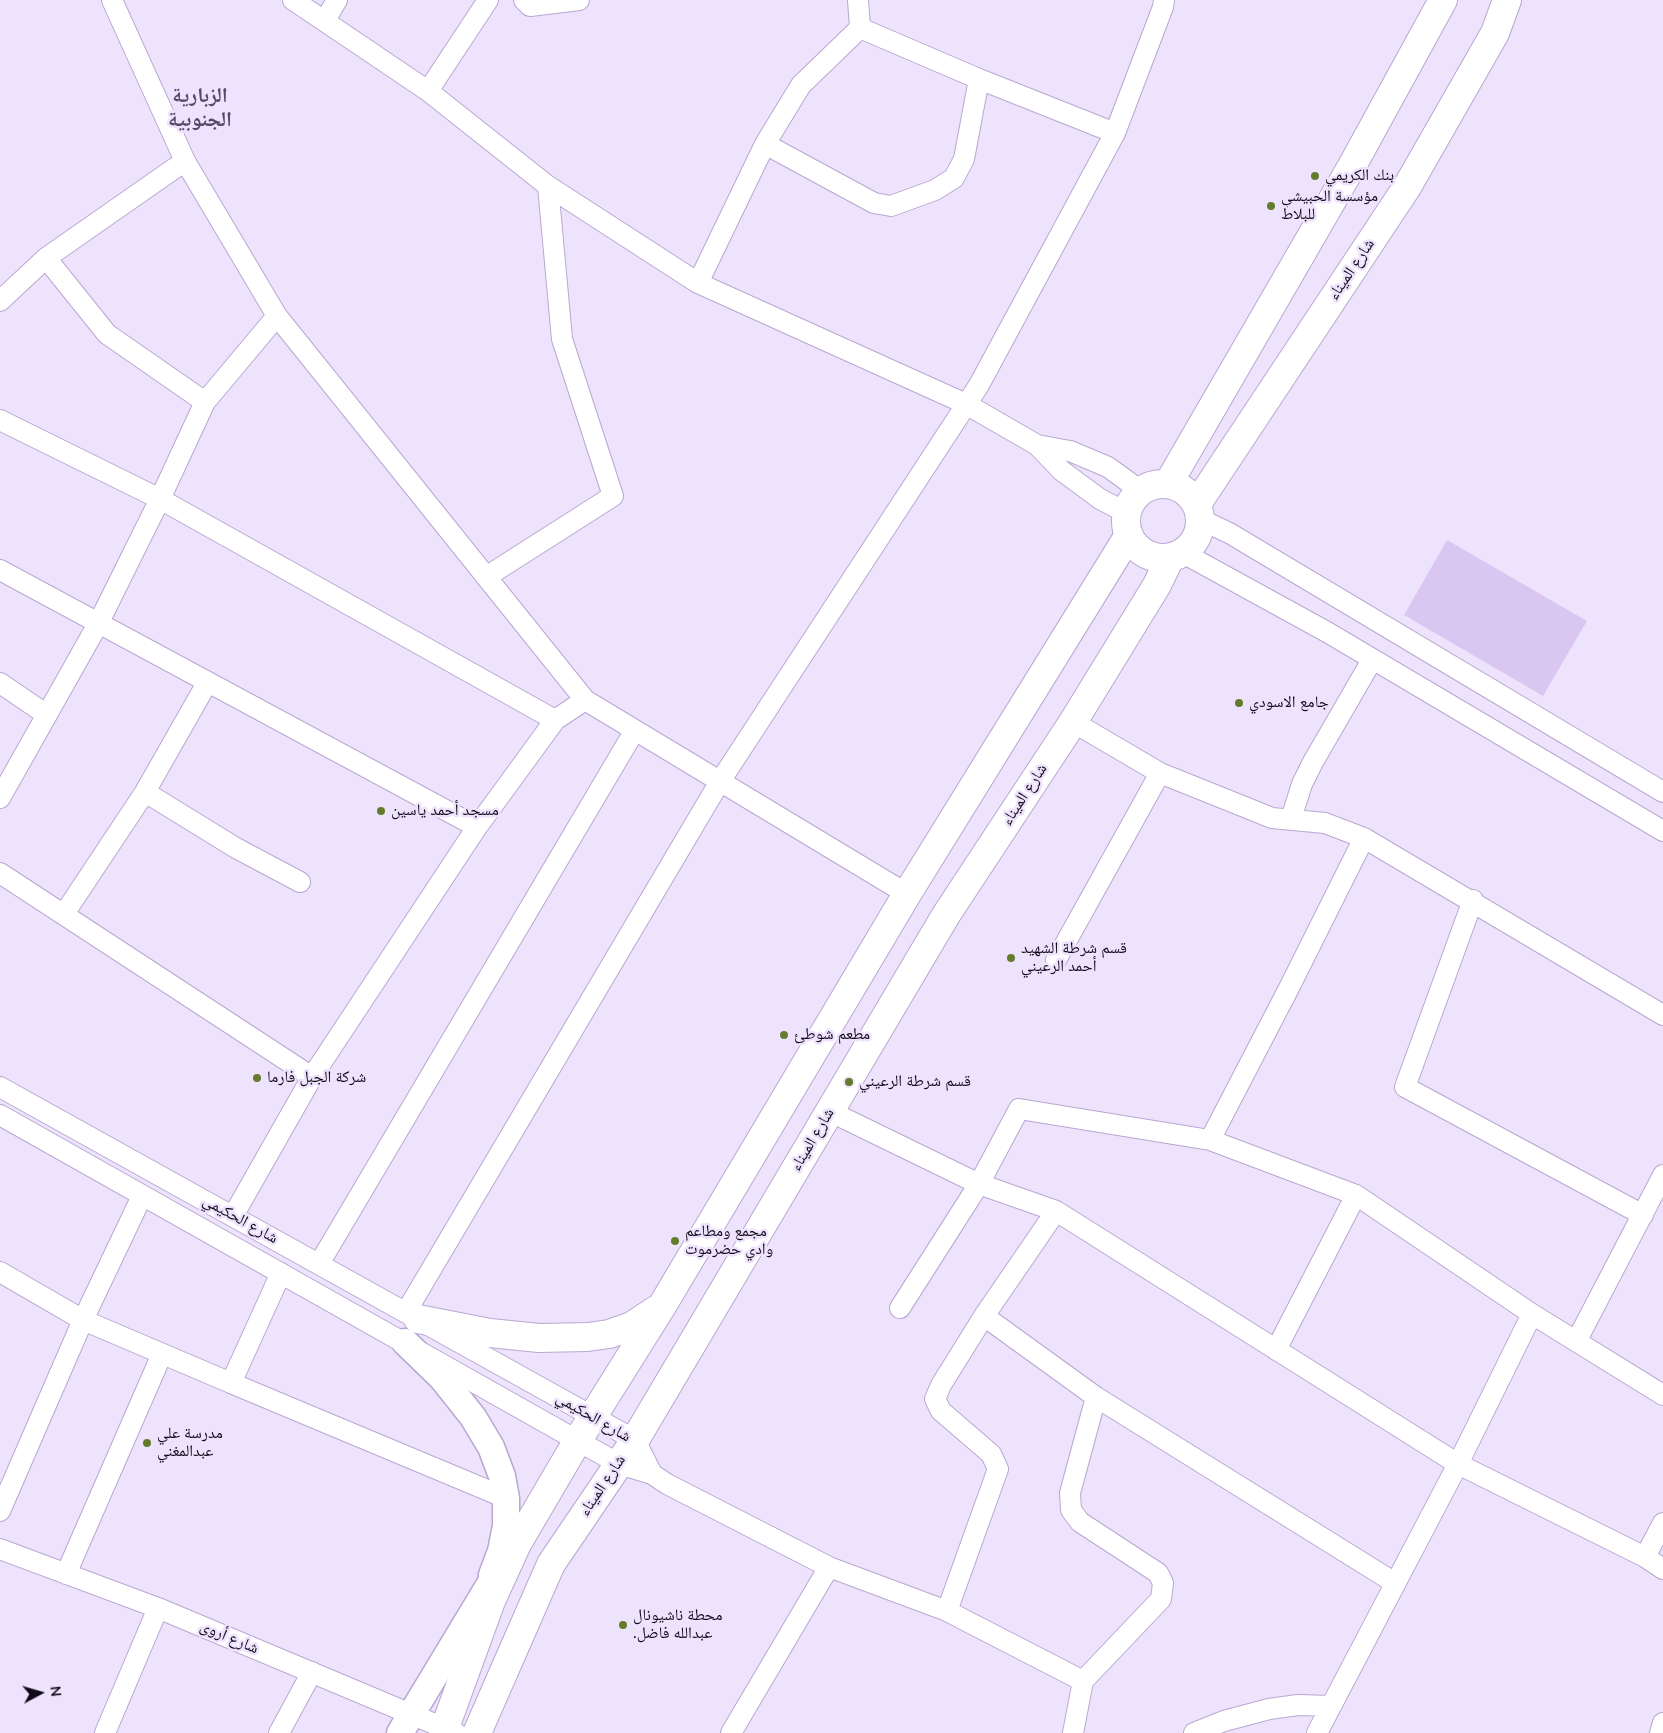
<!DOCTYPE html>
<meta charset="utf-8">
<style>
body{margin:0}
#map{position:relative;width:1663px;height:1733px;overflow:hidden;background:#eee3fd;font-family:"Nunito Sans",sans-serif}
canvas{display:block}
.north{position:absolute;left:15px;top:1668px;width:50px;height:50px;-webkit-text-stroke:4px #eee3fd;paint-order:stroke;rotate:84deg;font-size:14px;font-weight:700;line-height:20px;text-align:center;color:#110b19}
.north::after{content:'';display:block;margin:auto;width:18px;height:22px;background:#110b19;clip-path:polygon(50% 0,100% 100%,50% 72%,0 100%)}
</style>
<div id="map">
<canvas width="1663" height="1733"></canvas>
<div class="north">N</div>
</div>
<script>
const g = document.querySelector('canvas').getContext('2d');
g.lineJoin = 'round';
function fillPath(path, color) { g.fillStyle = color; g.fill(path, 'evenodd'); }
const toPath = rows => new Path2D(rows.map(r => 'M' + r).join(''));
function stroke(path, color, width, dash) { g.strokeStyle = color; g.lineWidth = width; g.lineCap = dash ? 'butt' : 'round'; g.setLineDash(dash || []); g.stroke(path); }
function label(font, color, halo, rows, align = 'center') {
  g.font = font + ' "Nunito Sans","Noto Naskh Arabic",sans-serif'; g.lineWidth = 5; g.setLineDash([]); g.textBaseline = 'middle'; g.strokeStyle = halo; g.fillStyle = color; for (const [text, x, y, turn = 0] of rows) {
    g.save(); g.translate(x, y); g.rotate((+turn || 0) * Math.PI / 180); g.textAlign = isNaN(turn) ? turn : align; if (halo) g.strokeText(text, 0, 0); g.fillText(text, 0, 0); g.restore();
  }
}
const building = toPath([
 [1447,540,1587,621,1543,696,1404,615]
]);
const minor = toPath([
 [112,0,185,161,277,316,585,700,907,894],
 [293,0,428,91,548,186,698,283,966,404,1037,445,1062,471,1100,499,1127,513],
 [524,0,530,6,579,0],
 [858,0,860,28,979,79,1115,133],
 [325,20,337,0],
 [428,91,488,0],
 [765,144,801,85,860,28],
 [46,258,107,334,205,402],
 [698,283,765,144,874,203,891,206,935,190,954,178,964,159,979,79],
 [0,301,46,258,185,161],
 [0,420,160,499,555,720],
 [1037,445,1070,451,1108,467,1141,491],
 [1200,519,1231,534,1663,792],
 [1183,553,1327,632,1663,831],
 [0,570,477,827],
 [486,577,613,496,562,339,548,186],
 [0,683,47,715],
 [1160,773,1272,818,1325,823,1364,838,1663,1015],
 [145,792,236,848,300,882],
 [0,798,98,624,160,499,205,402,277,316],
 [1291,819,1302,784,1313,762,1372,660],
 [0,873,312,1077,233,1216],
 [1473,900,1405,1087,1643,1215],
 [64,914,145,792,207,683],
 [1056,960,1160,773,1073,722],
 [312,1077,477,827,555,720,585,700],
 [0,1087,635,1440,652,1474],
 [829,1111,979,1184,1056,1211,1458,1464,1645,1557,1663,1569],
 [0,1115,619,1464,652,1474,667,1484,829,1567,947,1611,1083,1681],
 [1210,1140,1289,988,1364,838],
 [319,1264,635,730],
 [0,1272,83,1320,231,1383],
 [281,1273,231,1383,506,1498],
 [900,1308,979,1184,1019,1109,1210,1140,1356,1195,1532,1314,1663,1395],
 [406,1312,719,783,979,385,1115,133,1163,7,1164,0],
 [984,1316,1096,1397,1395,1583],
 [1577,1340,1663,1175],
 [1276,1350,1356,1195],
 [0,1511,83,1320,142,1196],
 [0,1549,158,1608,456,1733],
 [1645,1557,1663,1523],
 [66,1574,162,1354],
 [947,1611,998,1469,991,1454,941,1411,935,1399,941,1385,984,1316,1056,1211],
 [105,1733,158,1608],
 [279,1733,312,1672],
 [731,1733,829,1567],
 [1073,1733,1083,1681,1161,1599,1163,1583,1158,1573,1080,1522,1071,1510,1070,1493,1096,1397],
 [1194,1733,1224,1721,1269,1709,1298,1705,1331,1706],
 [1317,1733,1458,1464,1532,1314],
 [1660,1733,1663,1723]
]);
const major = toPath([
 [405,1342,442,1378,473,1417,491,1447,502,1476,506,1498,506,1526,501,1551,492,1575],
 [400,1733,490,1584]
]);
const highway = toPath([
 [1168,484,1352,166,1443,0],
 '1126 521a37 37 0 1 1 74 0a37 37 0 1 1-74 0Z',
 [1197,504,1407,187,1495,33,1507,0],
 [418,1319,490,1333,539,1338,588,1337,609,1334,632,1326,656,1310],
 [443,1733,491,1601,517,1544,578,1440,662,1306,907,894,1129,535],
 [477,1733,551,1564,635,1440,946,915,1073,722,1157,585,1170,558]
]);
const markers = [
 [1315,176,5,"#647b2e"],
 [1271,206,5,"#647b2e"],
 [1239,703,5,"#647b2e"],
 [381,811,5,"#647b2e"],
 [1011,958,5,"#647b2e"],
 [784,1035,5,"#647b2e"],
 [257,1078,5,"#647b2e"],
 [849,1082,5,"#647b2e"],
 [675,1241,5,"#647b2e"],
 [147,1443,5,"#647b2e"],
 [623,1625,5,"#647b2e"]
];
const poiNames = [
 ["بنك الكريمي",1325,176],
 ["مؤسسة الحبيشي",1281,197],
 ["للبلاط",1281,215],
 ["جامع الاسودي",1249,703],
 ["مسجد أحمد ياسين",391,811],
 ["قسم شرطة الشهيد",1021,949],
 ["أحمد الرعيني",1021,967],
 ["مطعم شوطئ",794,1035],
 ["شركة الجبل فارما",267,1078],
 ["قسم شرطة الرعيني",859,1082],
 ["مجمع ومطاعم",685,1232],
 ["وادي حضرموت",685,1250],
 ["مدرسة علي",157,1434],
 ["عبدالمغني",157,1452],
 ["محطة ناشيونال",633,1616],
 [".عبدالله فاضل",633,1634]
];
const streetNames = [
 ["شارع الميناء",1352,270,-56],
 ["شارع الميناء",1025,795,-57],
 ["شارع الميناء",813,1140,-59],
 ["شارع الحكيمي",240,1220,29],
 ["شارع الحكيمي",593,1418,30],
 ["شارع الميناء",603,1486,-56],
 ["شارع أروى",229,1638,23]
];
const districtNames = [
 ["الزبارية",200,97],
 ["الجنوبية",200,121]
];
fillPath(building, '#d9c7f2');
stroke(minor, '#b9a7d1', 22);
stroke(major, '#b9a7d1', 29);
stroke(highway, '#b9a7d1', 30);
stroke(minor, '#fff', 20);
stroke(major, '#fff', 26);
stroke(highway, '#fff', 28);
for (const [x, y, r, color] of markers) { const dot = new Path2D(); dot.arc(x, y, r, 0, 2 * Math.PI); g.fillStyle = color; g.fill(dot); stroke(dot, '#eee3fd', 2); }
label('16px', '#110b19', '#eee3fd', poiNames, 'left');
label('16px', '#110b19', '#eee3fd', streetNames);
label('bold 21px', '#58486c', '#eee3fd', districtNames);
</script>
